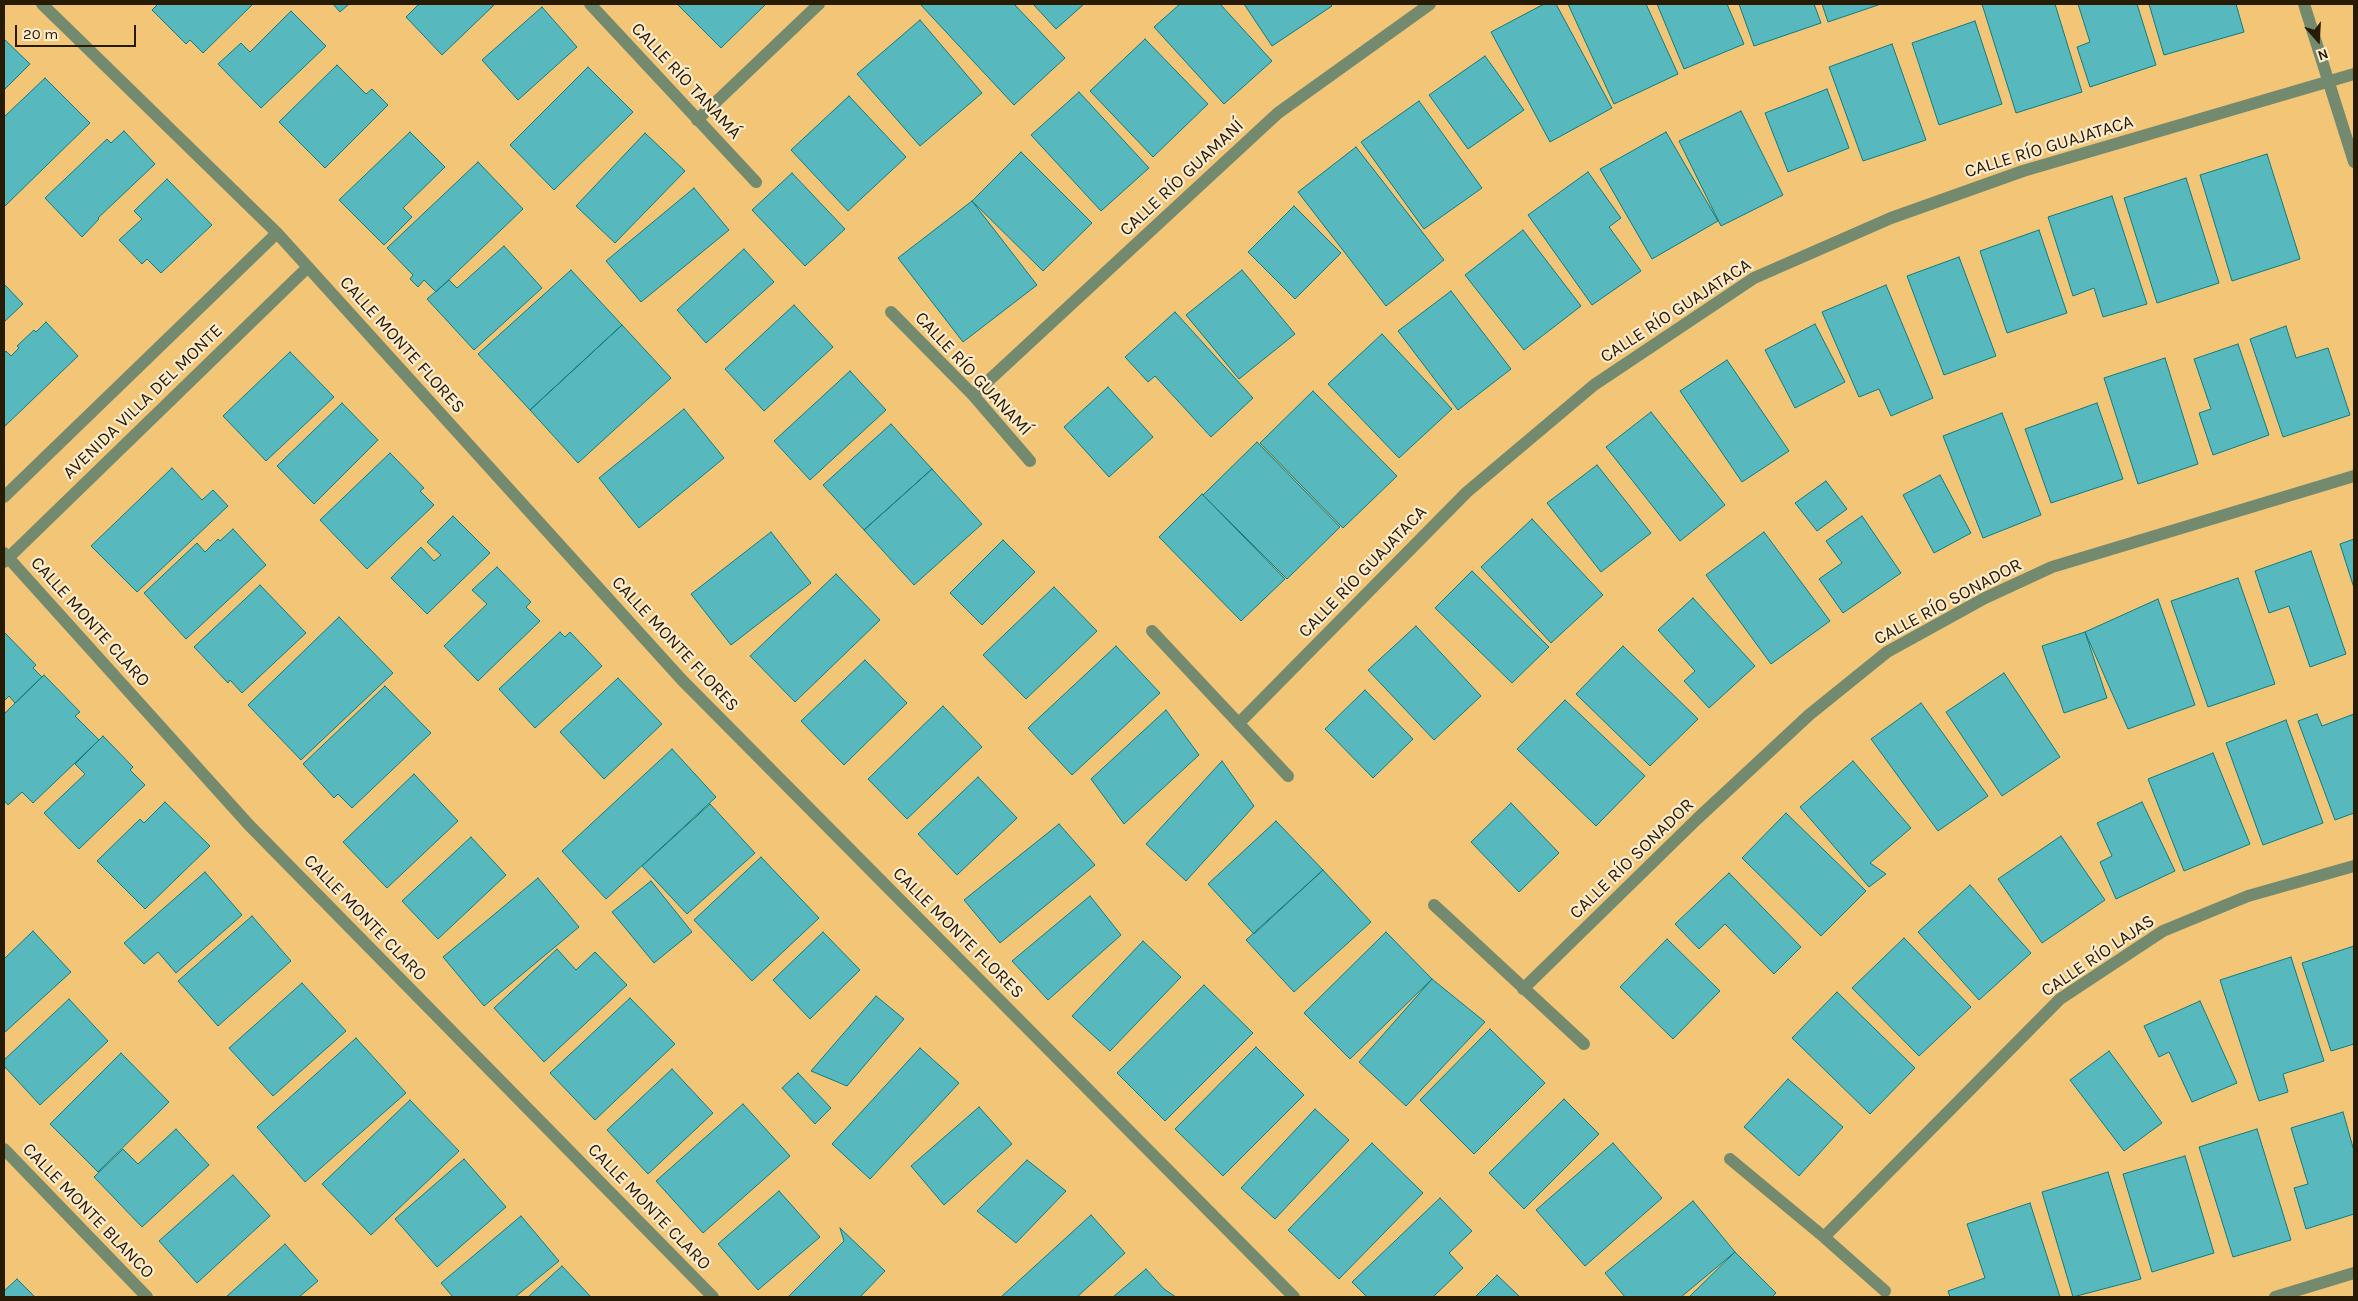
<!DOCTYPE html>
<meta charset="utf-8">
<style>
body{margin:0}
#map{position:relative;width:2358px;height:1301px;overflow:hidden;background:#f2c577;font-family:Karla,sans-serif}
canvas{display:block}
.frame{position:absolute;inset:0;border:5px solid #281b03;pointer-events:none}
.north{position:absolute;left:2293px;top:15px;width:50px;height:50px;-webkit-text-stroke:4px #fdebcd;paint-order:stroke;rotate:161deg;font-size:14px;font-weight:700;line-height:20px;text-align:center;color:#281b03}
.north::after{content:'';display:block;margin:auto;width:18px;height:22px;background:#281b03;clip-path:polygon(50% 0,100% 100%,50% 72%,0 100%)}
.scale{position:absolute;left:15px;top:25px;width:121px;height:22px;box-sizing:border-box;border:2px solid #281b03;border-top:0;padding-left:6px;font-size:15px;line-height:18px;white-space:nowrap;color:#281b03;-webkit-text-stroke:4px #fdebcd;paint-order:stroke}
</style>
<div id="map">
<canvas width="2358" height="1301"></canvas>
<div class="frame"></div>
<div class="north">N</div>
<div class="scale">20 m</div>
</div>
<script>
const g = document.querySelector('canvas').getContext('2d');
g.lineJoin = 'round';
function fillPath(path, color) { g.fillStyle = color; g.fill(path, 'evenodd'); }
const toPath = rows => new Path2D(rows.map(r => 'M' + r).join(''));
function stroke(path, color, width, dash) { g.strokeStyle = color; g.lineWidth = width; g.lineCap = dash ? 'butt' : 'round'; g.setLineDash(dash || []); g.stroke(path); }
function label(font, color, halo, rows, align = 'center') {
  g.font = font + ' Karla,sans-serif'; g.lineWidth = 4.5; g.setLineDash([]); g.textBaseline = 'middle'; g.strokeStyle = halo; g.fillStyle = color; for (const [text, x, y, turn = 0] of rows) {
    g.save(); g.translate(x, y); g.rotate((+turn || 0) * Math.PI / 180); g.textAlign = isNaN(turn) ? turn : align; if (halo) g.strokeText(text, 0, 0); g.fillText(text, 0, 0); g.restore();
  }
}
const building = toPath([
 [158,4,253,4,203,53,190,40,186,44,152,10,158,4],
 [333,4,349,4,340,12,333,4],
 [419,4,495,4,442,55,406,17,419,4],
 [677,4,766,4,721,48,677,4],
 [920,4,1014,4,1065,58,1014,105,920,4],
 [1033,4,1084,4,1056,29,1033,4],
 [1180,4,1220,4,1272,61,1224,104,1154,27,1180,4],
 [1244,4,1330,4,1332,6,1272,46,1244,4],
 [1544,4,1556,4,1612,108,1550,142,1491,32,1544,4],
 [1568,4,1646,4,1678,74,1614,104,1568,4],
 [1657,4,1727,4,1744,44,1684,69,1657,4],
 [1739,4,1814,4,1821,23,1754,46,1739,4],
 [1822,4,1881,4,1828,22,1822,4],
 [1982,4,2055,4,2082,92,2016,113,1982,4],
 [2078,4,2137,4,2156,65,2090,87,2077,47,2090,42,2078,4],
 [2149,4,2236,4,2244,32,2164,55,2149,4],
 [542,7,577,47,518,100,482,60,542,7],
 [291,11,326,46,261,108,218,64,241,43,250,52,291,11],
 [920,20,982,93,920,146,857,74,920,20],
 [1975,21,2002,104,1939,125,1912,43,1975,21],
 [4,39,30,64,4,90,4,39],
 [1145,39,1208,104,1153,157,1090,91,1145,39],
 [1892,44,1926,140,1863,161,1829,67,1892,44],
 [1485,56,1524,110,1468,149,1429,95,1485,56],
 [337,65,366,94,372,89,388,105,325,168,279,122,337,65],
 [588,67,633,112,554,190,510,145,588,67],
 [45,78,90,123,4,207,4,117,45,78],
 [1827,89,1849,148,1788,172,1765,113,1827,89],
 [1079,92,1149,168,1101,211,1031,135,1079,92],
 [849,96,906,157,848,211,791,150,849,96],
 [1419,101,1482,188,1424,229,1361,142,1419,101],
 [1741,111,1783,195,1721,226,1679,141,1741,111],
 [124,131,155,164,98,218,99,219,82,237,45,198,107,139,111,143,124,131],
 [410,132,445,167,403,208,412,217,384,245,339,200,410,132],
 [1666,132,1718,221,1652,259,1600,169,1666,132],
 [645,133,685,171,615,243,576,206,645,133],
 [1356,147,1444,260,1386,306,1298,192,1356,147],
 [1021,152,1092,223,1043,271,972,201,1021,152],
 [2267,154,2300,259,2232,281,2200,175,2267,154],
 [478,162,523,209,436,292,424,280,418,287,410,279,413,275,387,248,478,162],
 [1588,172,1621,218,1609,227,1641,271,1592,305,1528,215,1588,172],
 [792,173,845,229,805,266,752,210,792,173],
 [2186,178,2219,283,2157,303,2124,198,2186,178],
 [167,179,212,225,161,273,147,259,142,264,119,240,142,219,134,211,167,179],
 [694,188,729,230,641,302,606,261,694,188],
 [2112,196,2147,304,2103,317,2094,288,2073,296,2048,217,2112,196],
 [972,201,1037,285,963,342,898,258,972,201],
 [1294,206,1341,253,1295,299,1248,252,1294,206],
 [1523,230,1581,306,1524,350,1465,275,1523,230],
 [2039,230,2067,313,2007,333,1980,251,2039,230],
 [504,246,542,288,474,350,427,299,449,280,457,288,504,246],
 [744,249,774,282,706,343,677,310,744,249],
 [1959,257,1996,356,1944,375,1907,276,1959,257],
 [571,270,622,325,530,410,478,354,571,270],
 [1242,270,1295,334,1239,379,1186,315,1242,270],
 [4,284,23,304,4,322,4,284],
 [1886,285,1933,398,1891,416,1879,389,1859,397,1822,312,1886,285],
 [1451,291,1511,369,1458,410,1398,331,1451,291],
 [794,305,833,347,764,411,725,369,794,305],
 [1175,312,1253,398,1211,437,1155,376,1148,382,1125,357,1175,312],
 [46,322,78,356,4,427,4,354,6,351,11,356,19,348,17,346,34,330,36,332,46,322],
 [1815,324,1845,382,1795,408,1765,350,1815,324],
 [622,325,671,378,578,463,530,410,622,325],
 [2286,326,2296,358,2328,348,2350,415,2283,437,2250,339,2286,326],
 [1382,334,1452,409,1399,458,1328,384,1382,334],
 [2238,344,2269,435,2213,455,2199,413,2211,409,2194,359,2238,344],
 [290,352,334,397,266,461,223,416,290,352],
 [2165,358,2198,464,2138,484,2104,378,2165,358],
 [1727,360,1789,451,1742,482,1680,391,1727,360],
 [850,371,886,410,810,480,774,441,850,371],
 [1108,387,1153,437,1109,477,1064,427,1108,387],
 [1313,391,1397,476,1343,528,1260,443,1313,391],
 [342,403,378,440,314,504,277,466,342,403],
 [2097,403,2123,479,2051,503,2025,429,2097,403],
 [684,409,724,458,639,528,599,478,684,409],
 [1651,412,1725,505,1680,541,1606,447,1651,412],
 [2002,413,2041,515,1983,538,1943,436,2002,413],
 [891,424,932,469,864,530,823,485,891,424],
 [1257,442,1340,527,1287,579,1203,495,1257,442],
 [390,453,424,488,420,491,434,505,367,569,320,520,390,453],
 [1597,465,1651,533,1601,572,1547,503,1597,465],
 [172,468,202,500,213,490,228,506,137,592,91,546,172,468],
 [932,469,982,524,914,585,864,530,932,469],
 [1940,475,1971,533,1934,553,1903,495,1940,475],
 [1826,481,1847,509,1817,531,1795,503,1826,481],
 [1202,494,1285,579,1241,621,1159,537,1202,494],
 [453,516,490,553,427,614,391,578,421,547,434,561,441,555,427,542,453,516],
 [1862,516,1901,573,1843,613,1819,579,1842,563,1826,541,1862,516],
 [1532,519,1603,595,1551,643,1481,567,1532,519],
 [233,529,266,565,186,639,144,593,197,543,205,552,218,539,220,541,233,529],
 [771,532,811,583,731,645,691,594,771,532],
 [1764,532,1830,621,1771,664,1706,575,1764,532],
 [2354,539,2354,588,2340,544,2354,539],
 [1003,540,1035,572,982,625,950,593,1003,540],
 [2311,551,2346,654,2310,667,2289,606,2269,613,2255,571,2311,551],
 [497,567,531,602,526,607,540,621,478,681,444,646,487,604,472,590,497,567],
 [1472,571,1549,647,1512,683,1435,608,1472,571],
 [836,574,880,620,795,702,750,656,836,574],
 [2238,578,2275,684,2208,707,2171,601,2238,578],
 [260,585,306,633,242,693,230,680,228,683,194,647,260,585],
 [1054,587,1097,631,1026,699,983,655,1054,587],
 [1693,598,1755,666,1709,708,1684,681,1695,671,1658,630,1693,598],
 [2158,599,2195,705,2128,729,2085,632,2158,599],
 [339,617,393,673,301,760,248,705,339,617],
 [1416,626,1481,696,1434,740,1368,670,1416,626],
 [4,632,36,665,33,668,42,677,15,703,9,696,4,701,4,632],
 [560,632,565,637,570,632,602,666,535,728,499,689,560,632],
 [2085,632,2107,698,2064,713,2042,646,2085,632],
 [1116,646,1160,693,1072,775,1028,728,1116,646],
 [1623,646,1698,719,1650,766,1576,694,1623,646],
 [865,660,907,703,844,765,801,721,865,660],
 [2004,673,2060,757,2002,796,1946,712,2004,673],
 [44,675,80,712,75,716,99,740,33,803,22,792,8,805,4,800,4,714,44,675],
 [618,678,662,724,604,779,560,732,618,678],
 [385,686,431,733,352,808,338,794,334,798,303,764,385,686],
 [1365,690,1413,739,1373,778,1325,729,1365,690],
 [1565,700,1645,776,1596,826,1517,749,1565,700],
 [1921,703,1988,796,1938,831,1871,739,1921,703],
 [943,706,982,747,907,819,868,779,943,706],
 [1166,710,1199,755,1124,824,1091,779,1166,710],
 [2317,714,2322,726,2354,714,2354,813,2335,820,2298,721,2317,714],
 [2286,720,2323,823,2263,845,2226,743,2286,720],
 [103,736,133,767,130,770,145,785,79,849,44,813,85,774,75,764,103,736],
 [672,749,716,797,606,899,562,851,672,749],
 [2213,753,2250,844,2184,871,2148,779,2213,753],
 [1222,761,1254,806,1186,881,1146,844,1222,761],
 [1853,761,1911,828,1870,863,1886,874,1869,887,1800,807,1853,761],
 [414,774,458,821,387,888,343,842,414,774],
 [978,777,1017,818,957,875,918,834,978,777],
 [165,802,210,846,145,909,97,861,140,819,144,823,165,802],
 [2142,802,2175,871,2116,899,2100,862,2112,856,2097,823,2142,802],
 [1511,803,1559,853,1519,892,1471,842,1511,803],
 [710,804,755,853,687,914,642,866,710,804],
 [1786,813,1866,891,1821,936,1742,858,1786,813],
 [1276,821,1323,870,1254,934,1208,884,1276,821],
 [1059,824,1095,865,1000,943,964,900,1059,824],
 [2061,836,2105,900,2042,943,1998,879,2061,836],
 [471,837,506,875,438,939,402,901,471,837],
 [761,857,819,918,752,981,694,920,761,857],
 [1323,870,1371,922,1294,992,1246,940,1323,870],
 [205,872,242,915,176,973,158,952,144,964,124,943,205,872],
 [1729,873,1801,947,1774,974,1725,924,1699,949,1675,924,1729,873],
 [538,878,579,927,484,1006,443,957,538,878],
 [651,881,692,932,654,963,612,912,651,881],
 [1970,885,2031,953,1979,1000,1918,932,1970,885],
 [1090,896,1121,935,1048,1000,1012,961,1090,896],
 [252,916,291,961,218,1026,178,981,252,916],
 [33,931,71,972,4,1033,4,959,33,931],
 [823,932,860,970,810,1019,773,980,823,932],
 [1386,932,1432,979,1350,1059,1304,1013,1386,932],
 [1904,938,1971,1007,1919,1056,1852,988,1904,938],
 [1667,939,1720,991,1673,1039,1620,987,1667,939],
 [1143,941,1181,977,1110,1051,1072,1016,1143,941],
 [2354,946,2354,1044,2331,1051,2302,963,2354,946],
 [557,949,576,970,595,952,627,985,544,1062,494,1008,557,949],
 [2291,957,2324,1061,2283,1074,2288,1092,2259,1101,2220,980,2291,957],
 [1432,979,1485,1022,1406,1106,1359,1062,1432,979],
 [302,983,346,1031,273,1096,229,1048,302,983],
 [1204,985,1253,1033,1165,1121,1117,1073,1204,985],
 [1837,992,1915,1068,1870,1114,1792,1038,1837,992],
 [876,996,904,1019,847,1086,811,1071,876,996],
 [630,998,675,1044,595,1120,550,1073,630,998],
 [69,999,108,1041,40,1105,4,1066,4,1060,69,999],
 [2200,1001,2237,1083,2192,1102,2169,1052,2159,1057,2144,1026,2200,1001],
 [1490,1029,1545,1083,1474,1154,1420,1100,1490,1029],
 [356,1038,406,1093,305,1182,257,1127,356,1038],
 [1256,1047,1304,1095,1223,1176,1175,1129,1256,1047],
 [920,1048,959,1083,870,1179,832,1144,920,1048],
 [2109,1051,2162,1123,2124,1151,2070,1080,2109,1051],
 [121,1053,169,1102,98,1172,50,1124,121,1053],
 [672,1069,713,1113,648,1174,607,1130,672,1069],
 [798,1073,831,1108,815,1124,782,1088,798,1073],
 [1788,1079,1843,1127,1799,1176,1744,1127,1788,1079],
 [1564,1099,1599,1134,1524,1209,1489,1173,1564,1099],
 [410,1100,459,1151,371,1235,322,1184,410,1100],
 [743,1104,790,1156,703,1233,656,1181,743,1104],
 [979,1107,1012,1144,944,1205,911,1166,979,1107],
 [1315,1109,1349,1140,1275,1219,1241,1188,1315,1109],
 [2343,1112,2354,1151,2354,1214,2306,1229,2294,1188,2308,1184,2291,1128,2343,1112],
 [176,1129,209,1165,142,1227,94,1177,123,1149,138,1164,176,1129],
 [2257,1129,2291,1240,2233,1257,2199,1147,2257,1129],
 [1372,1143,1423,1193,1339,1279,1288,1230,1372,1143],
 [1613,1143,1662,1198,1585,1266,1536,1210,1613,1143],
 [2185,1156,2214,1253,2152,1272,2123,1174,2185,1156],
 [464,1159,506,1207,437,1267,395,1219,464,1159],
 [1027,1160,1066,1191,1016,1243,977,1211,1027,1160],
 [2108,1172,2141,1279,2073,1297,2042,1192,2108,1172],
 [233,1175,270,1216,197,1283,159,1241,233,1175],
 [779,1191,820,1237,758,1290,718,1244,779,1191],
 [1440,1198,1472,1231,1449,1253,1463,1268,1433,1297,1367,1297,1352,1282,1440,1198],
 [1693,1201,1735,1252,1681,1297,1625,1297,1605,1273,1693,1201],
 [2030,1203,2060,1297,1950,1297,1948,1291,1985,1278,1967,1224,2030,1203],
 [1091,1215,1125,1253,1077,1297,1001,1297,1091,1215],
 [521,1216,559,1261,515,1297,453,1297,441,1283,521,1216],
 [840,1228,885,1271,860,1297,788,1297,844,1241,840,1228],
 [285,1244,318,1281,299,1297,226,1297,285,1244],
 [1735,1252,1776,1293,1772,1297,1689,1297,1735,1252],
 [562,1266,591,1297,528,1297,562,1266],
 [1146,1269,1164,1289,1176,1297,1113,1297,1146,1269],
 [1497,1275,1520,1297,1475,1297,1497,1275],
 [17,1279,35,1297,4,1297,4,1291,17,1279]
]);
const minor = toPath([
 [42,4,277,233,682,680,1294,1297],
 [590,4,756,182],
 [2304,4,2354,162],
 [697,120,819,4],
 [891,312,973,395,1030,461],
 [973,395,1278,113,1430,4],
 [4,497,277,233],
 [4,553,249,825,713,1297],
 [4,562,308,267],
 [1152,631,1288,776],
 [1240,722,1467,492,1594,385,1754,278,1891,218,2023,171,2354,74],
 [1434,905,1584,1044],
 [1523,989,1697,819,1809,715,1887,652,1985,598,2052,567,2354,476],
 [4,1149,147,1297],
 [1730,1159,1824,1237,1885,1291],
 [1824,1237,2060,999,2163,931,2248,896,2354,866],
 [2275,1297,2354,1273]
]);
const streetNames = [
 ["CALLE RÍO TANAMÁ",686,81,47],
 ["CALLE RÍO GUAJATACA",2049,147,-17],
 ["CALLE RÍO GUAMANÍ",1182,178,-43],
 ["CALLE RÍO GUAJATACA",1676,311,-33],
 ["CALLE MONTE FLORES",402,345,48],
 ["CALLE RÍO GUANAMÍ",973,374,47],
 ["AVENIDA VILLA DEL MONTE",143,402,-44],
 ["CALLE RÍO GUAJATACA",1363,572,-46],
 ["CALLE RÍO SONADOR",1948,602,-28],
 ["CALLE MONTE CLARO",90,622,48],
 ["CALLE MONTE FLORES",675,644,47],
 ["CALLE RÍO SONADOR",1632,859,-44],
 ["CALLE MONTE CLARO",365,918,46],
 ["CALLE MONTE FLORES",958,933,45],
 ["CALLE RÍO LAJAS",2098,956,-34],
 ["CALLE MONTE CLARO",649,1207,46],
 ["CALLE MONTE BLANCO",88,1211,46]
];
fillPath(building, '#57b8be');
stroke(building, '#0e7c81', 1);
stroke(minor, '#738a6f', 12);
label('18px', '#281b03', '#fdebcd', streetNames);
</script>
